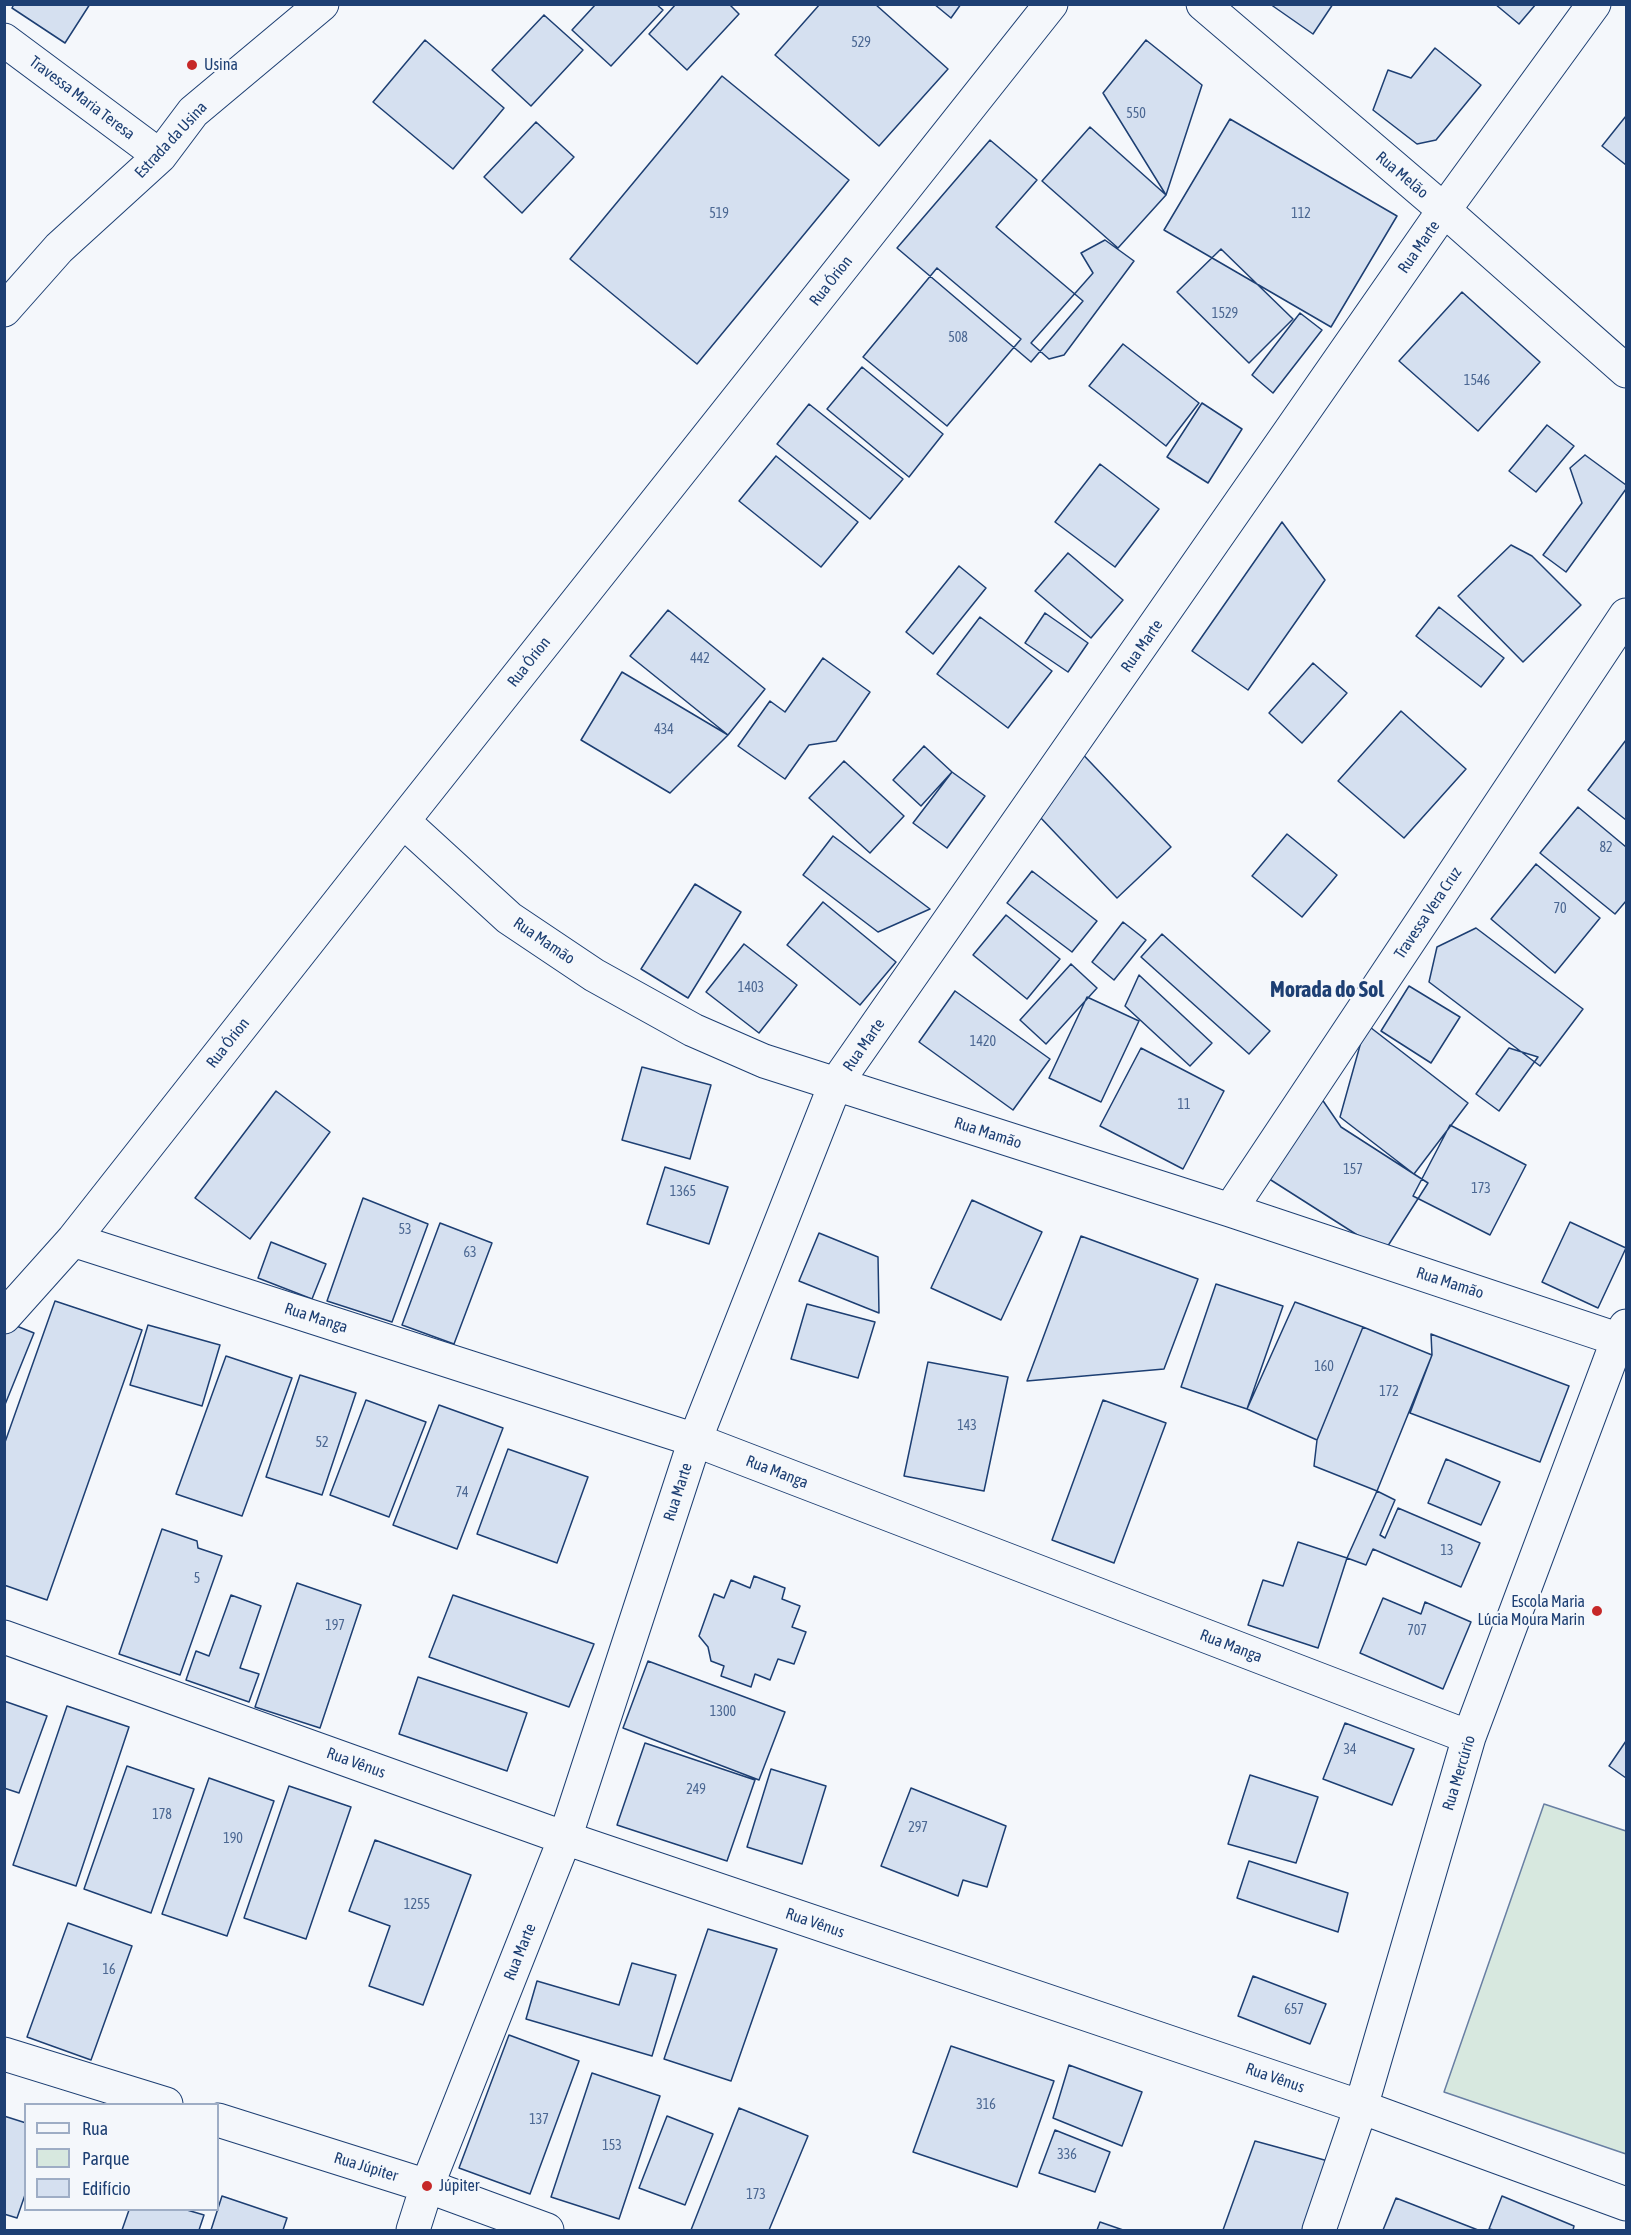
<!DOCTYPE html>
<meta charset="utf-8">
<style>
body{margin:0}
#map{position:relative;width:1631px;height:2235px;overflow:hidden;background:#f4f7fb;font-family:"Asap Condensed",sans-serif}
canvas{display:block}
.frame{position:absolute;inset:0;border:6px solid #1d3f73;pointer-events:none}
.legend{position:absolute;left:24px;top:2103px;width:195px;height:108px;box-sizing:border-box;background:#f4f7fb;border:2px solid #9eadc5;margin:0;padding:8px 10px;list-style:none;font-size:18px;color:#1d3f73}
.legend li{display:flex;align-items:center;gap:12px;height:30px}
.legend b{width:30px;border:2px solid #9eadc5}
</style>
<div id="map">
<canvas width="1631" height="2235"></canvas>
<div class="frame"></div>
<ul class="legend">
<li><b style="height:8px;background:#f4f7fb"></b>Rua</li>
<li><b style="height:16px;background:#d7e8df"></b>Parque</li>
<li><b style="height:16px;background:#d5e0f0"></b>Edifício</li>
</ul>
</div>
<script>
const g = document.querySelector('canvas').getContext('2d');
g.lineJoin = 'round';
function fillPath(path, color) { g.fillStyle = color; g.fill(path, 'evenodd'); }
const toPath = rows => new Path2D(rows.map(r => 'M' + r).join(''));
function stroke(path, color, width, dash) { g.strokeStyle = color; g.lineWidth = width; g.lineCap = dash ? 'butt' : 'round'; g.setLineDash(dash || []); g.stroke(path); }
function label(font, color, halo, rows, align = 'center') {
  g.font = font + ' "Asap Condensed",sans-serif'; g.lineWidth = 4.5; g.setLineDash([]); g.textBaseline = 'middle'; g.strokeStyle = halo; g.fillStyle = color; for (const [text, x, y, turn = 0] of rows) {
    g.save(); g.translate(x, y); g.rotate((+turn || 0) * Math.PI / 180); g.textAlign = isNaN(turn) ? turn : align; if (halo) g.strokeText(text, 0, 0); g.fillText(text, 0, 0); g.restore();
  }
}
const green = toPath([
 [1544,1804,1626,1831,1626,2154,1444,2092,1544,1804]
]);
const building = toPath([
 [14,4,90,4,65,43,12,8,14,4],
 [596,4,656,4,663,10,611,66,572,30,596,4],
 [676,4,729,4,739,14,687,70,649,34,676,4],
 [820,4,875,4,948,69,879,146,775,55,820,4],
 [934,4,961,4,951,18,934,4],
 [1270,4,1333,4,1313,34,1270,4],
 [1495,4,1536,4,1519,24,1495,4],
 [544,15,583,50,531,106,492,70,544,15],
 [425,40,504,108,453,169,373,102,425,40],
 [1146,40,1202,85,1166,195,1103,93,1146,40],
 [1435,48,1481,85,1436,140,1417,144,1373,110,1388,70,1411,78,1435,48],
 [722,76,849,180,697,364,570,259,722,76],
 [1626,116,1626,165,1602,146,1626,116],
 [1230,119,1397,216,1331,327,1164,230,1230,119],
 [536,122,574,157,522,213,484,177,536,122],
 [1090,127,1166,195,1118,248,1042,181,1090,127],
 [990,140,1037,180,996,227,1083,301,1031,362,897,248,990,140],
 [1105,240,1134,261,1064,355,1049,359,1031,343,1093,273,1081,253,1105,240],
 [1221,249,1293,319,1249,363,1177,292,1221,249],
 [937,268,1021,339,947,426,863,357,937,268],
 [1462,292,1540,362,1478,431,1399,361,1462,292],
 [1300,313,1322,330,1273,393,1252,375,1300,313],
 [1123,344,1199,403,1166,446,1089,386,1123,344],
 [862,367,943,434,909,477,827,409,862,367],
 [1202,403,1242,429,1208,483,1167,457,1202,403],
 [809,404,903,479,870,519,777,444,809,404],
 [1547,425,1574,446,1536,492,1509,471,1547,425],
 [1585,455,1626,485,1626,489,1566,572,1543,555,1582,503,1570,468,1585,455],
 [776,456,858,522,821,567,739,501,776,456],
 [1100,464,1159,509,1115,567,1055,522,1100,464],
 [1282,522,1325,580,1248,690,1192,651,1282,522],
 [1511,545,1532,556,1581,605,1523,662,1458,596,1511,545],
 [1068,553,1123,600,1091,638,1035,591,1068,553],
 [959,566,986,588,933,654,906,632,959,566],
 [1439,607,1504,658,1481,687,1416,636,1439,607],
 [668,610,765,689,728,735,630,656,668,610],
 [1045,613,1088,643,1068,672,1025,643,1045,613],
 [980,617,1052,671,1008,728,937,674,980,617],
 [823,658,870,692,836,741,809,745,785,779,738,746,770,701,785,712,823,658],
 [1313,663,1347,693,1302,743,1269,713,1313,663],
 [622,672,728,735,670,793,581,740,622,672],
 [1401,711,1466,769,1404,838,1338,781,1401,711],
 [1626,740,1626,820,1588,790,1626,740],
 [1073,744,1171,847,1117,898,1039,816,1073,744],
 [924,746,952,772,921,806,893,780,924,746],
 [844,761,904,816,870,853,809,798,844,761],
 [952,772,985,796,947,848,913,823,952,772],
 [1578,807,1626,847,1626,901,1615,914,1540,853,1578,807],
 [1287,834,1337,875,1302,917,1252,876,1287,834],
 [833,836,930,909,878,932,803,875,833,836],
 [1536,864,1600,918,1555,973,1491,919,1536,864],
 [1032,871,1097,921,1072,952,1007,903,1032,871],
 [695,884,741,912,688,998,641,969,695,884],
 [823,902,896,962,860,1005,787,945,823,902],
 [1006,915,1060,959,1027,999,973,955,1006,915],
 [1123,922,1146,940,1114,980,1092,962,1123,922],
 [1476,928,1583,1009,1540,1066,1429,982,1437,947,1476,928],
 [1162,934,1270,1031,1249,1054,1141,957,1162,934],
 [744,944,797,985,759,1033,706,992,744,944],
 [1071,964,1097,988,1046,1044,1020,1020,1071,964],
 [1139,975,1212,1043,1190,1066,1125,1006,1139,975],
 [1409,986,1460,1017,1431,1063,1381,1031,1409,986],
 [955,991,1050,1059,1013,1110,919,1042,955,991],
 [1087,997,1139,1021,1101,1102,1049,1078,1087,997],
 [1366,1024,1468,1103,1414,1174,1340,1117,1366,1024],
 [1141,1048,1224,1091,1183,1169,1100,1126,1141,1048],
 [1509,1048,1538,1057,1499,1111,1476,1094,1509,1048],
 [642,1067,711,1085,690,1159,622,1140,642,1067],
 [276,1091,330,1132,250,1239,195,1198,276,1091],
 [1317,1092,1341,1127,1428,1183,1384,1252,1263,1175,1317,1092],
 [1450,1125,1526,1165,1490,1235,1413,1196,1450,1125],
 [665,1167,728,1187,709,1244,647,1224,665,1167],
 [363,1198,428,1224,392,1322,327,1301,363,1198],
 [972,1200,1042,1232,1001,1320,931,1288,972,1200],
 [1570,1222,1626,1248,1598,1308,1542,1282,1570,1222],
 [440,1223,492,1243,454,1344,402,1325,440,1223],
 [819,1233,878,1257,879,1313,799,1281,819,1233],
 [1081,1236,1198,1279,1164,1369,1027,1381,1081,1236],
 [271,1242,326,1264,312,1299,258,1278,271,1242],
 [1216,1284,1283,1306,1247,1409,1181,1387,1216,1284],
 [55,1301,142,1330,47,1600,4,1585,4,1445,55,1301],
 [1295,1302,1363,1327,1317,1440,1247,1409,1295,1302],
 [807,1304,875,1322,858,1378,791,1359,807,1304],
 [4,1321,34,1333,4,1407,4,1321],
 [148,1325,220,1345,202,1406,130,1385,148,1325],
 [1363,1327,1432,1355,1377,1491,1314,1466,1317,1440,1363,1327],
 [1431,1334,1569,1386,1540,1462,1410,1413,1432,1355,1431,1334],
 [226,1356,292,1378,242,1516,176,1494,226,1356],
 [928,1362,1008,1377,984,1491,904,1476,928,1362],
 [300,1375,356,1393,322,1495,266,1477,300,1375],
 [366,1400,426,1422,389,1517,330,1495,366,1400],
 [1103,1400,1166,1423,1114,1563,1052,1540,1103,1400],
 [439,1405,503,1428,457,1549,393,1525,439,1405],
 [508,1449,588,1477,557,1563,477,1534,508,1449],
 [1446,1459,1500,1482,1481,1525,1428,1503,1446,1459],
 [1377,1491,1395,1500,1380,1535,1385,1538,1398,1508,1480,1543,1461,1587,1373,1549,1366,1565,1347,1558,1377,1491],
 [162,1529,197,1541,198,1548,222,1556,180,1675,119,1654,162,1529],
 [1298,1542,1347,1558,1318,1648,1248,1625,1263,1580,1283,1586,1298,1542],
 [754,1576,785,1588,782,1599,800,1606,792,1627,806,1632,794,1664,778,1659,770,1680,755,1674,751,1687,721,1676,724,1666,711,1661,708,1647,699,1636,714,1594,724,1598,731,1580,750,1588,754,1576],
 [297,1583,361,1605,320,1728,255,1707,297,1583],
 [231,1595,261,1606,240,1668,259,1674,249,1702,186,1680,196,1651,209,1656,231,1595],
 [453,1595,594,1644,569,1707,429,1657,453,1595],
 [1383,1598,1421,1614,1425,1602,1471,1622,1443,1689,1360,1653,1383,1598],
 [648,1661,785,1712,759,1780,623,1728,648,1661],
 [418,1677,527,1713,507,1771,399,1734,418,1677],
 [4,1701,47,1716,19,1793,4,1788,4,1701],
 [67,1706,129,1727,76,1886,13,1865,67,1706],
 [1345,1723,1414,1749,1392,1805,1323,1779,1345,1723],
 [1626,1741,1626,1778,1609,1766,1626,1741],
 [645,1743,755,1780,727,1861,617,1825,645,1743],
 [127,1766,194,1789,151,1913,84,1889,127,1766],
 [771,1769,826,1786,802,1864,747,1847,771,1769],
 [1250,1775,1318,1797,1296,1863,1228,1844,1250,1775],
 [209,1778,274,1801,227,1936,162,1914,209,1778],
 [289,1786,351,1807,306,1939,244,1918,289,1786],
 [911,1788,1006,1826,987,1887,963,1880,958,1896,881,1866,911,1788],
 [375,1840,471,1875,423,2005,369,1986,390,1926,349,1911,375,1840],
 [1249,1861,1348,1893,1338,1932,1237,1898,1249,1861],
 [68,1923,132,1946,91,2060,27,2037,68,1923],
 [708,1929,777,1949,731,2081,664,2059,708,1929],
 [632,1963,676,1975,652,2056,526,2019,537,1981,619,2005,632,1963],
 [1253,1976,1326,2004,1310,2044,1238,2016,1253,1976],
 [509,2035,579,2061,530,2194,459,2168,509,2035],
 [951,2046,1054,2081,1017,2187,913,2152,951,2046],
 [1069,2065,1142,2092,1122,2146,1053,2118,1069,2065],
 [592,2073,660,2096,619,2219,551,2197,592,2073],
 [739,2108,808,2136,769,2230,691,2230,739,2108],
 [4,2116,26,2123,26,2192,17,2218,4,2214,4,2116],
 [667,2116,713,2134,685,2205,639,2188,667,2116],
 [1055,2130,1110,2152,1095,2192,1039,2173,1055,2130],
 [1255,2141,1328,2161,1302,2230,1223,2230,1255,2141],
 [222,2196,287,2218,283,2230,211,2230,222,2196],
 [1502,2196,1574,2226,1573,2230,1494,2230,1489,2229,1502,2196],
 [1396,2198,1478,2230,1383,2230,1396,2198],
 [129,2210,187,2210,204,2215,199,2230,122,2230,129,2210],
 [1100,2222,1123,2230,1097,2230,1100,2222]
]);
const minor = toPath([
 [1203,4,1444,210,1626,371],
 [4,40,160,156],
 [4,310,59,248,160,156,193,112,322,4],
 [403,821,509,918,594,975,693,1030,764,1061,1230,1210,1626,1342],
 [1230,1210,1626,615],
 [73,1240,695,1440,1469,1737],
 [4,1317,73,1240,403,821,1051,4],
 [4,1637,565,1838,1361,2107,1626,2204],
 [4,2054,166,2104],
 [218,2120,427,2186,547,2230],
 [413,2230,427,2186,565,1838,695,1440,835,1085,1444,210,1594,4],
 [1319,2230,1361,2107,1469,1737,1618,1339,1626,1326]
]);
const markers = [
 [192,65,6,"#c62828"],
 [1597,1611,6,"#c62828"],
 [427,2186,6,"#c62828"]
];
const numberNames = [
 ["529",861,43],
 ["550",1136,114],
 ["519",719,214],
 ["112",1301,214],
 ["1529",1225,314],
 ["508",958,338],
 ["1546",1477,381],
 ["442",700,659],
 ["434",664,730],
 ["82",1606,848],
 ["70",1560,909],
 ["1403",751,988],
 ["1420",983,1042],
 ["11",1184,1105],
 ["157",1353,1170],
 ["173",1481,1189],
 ["1365",683,1192],
 ["53",405,1230],
 ["63",470,1253],
 ["160",1324,1367],
 ["172",1389,1392],
 ["143",967,1426],
 ["52",322,1443],
 ["74",462,1493],
 ["13",1447,1551],
 ["5",197,1579],
 ["197",335,1626],
 ["707",1417,1631],
 ["1300",723,1712],
 ["34",1350,1750],
 ["249",696,1790],
 ["178",162,1815],
 ["297",918,1828],
 ["190",233,1839],
 ["1255",417,1905],
 ["16",109,1970],
 ["657",1294,2010],
 ["316",986,2105],
 ["137",539,2120],
 ["153",612,2146],
 ["336",1067,2155],
 ["173",756,2195]
];
const poiNames = [
 ["Usina",204,65],
 ["Escola Maria",1585,1602,"right"],
 ["Lúcia Moura Marin",1585,1620,"right"],
 ["Júpiter",439,2186]
];
const streetNames = [
 ["Travessa Maria Teresa",82,98,37],
 ["Estrada da Usina",171,140,-47],
 ["Rua Melão",1402,175,40],
 ["Rua Marte",1419,247,-55],
 ["Rua Órion",831,281,-52],
 ["Rua Marte",1142,646,-55],
 ["Rua Órion",529,662,-52],
 ["Travessa Vera Cruz",1428,913,-56],
 ["Rua Mamão",544,941,34],
 ["Rua Órion",228,1043,-52],
 ["Rua Marte",864,1045,-55],
 ["Rua Mamão",988,1133,18],
 ["Rua Mamão",1450,1283,18],
 ["Rua Manga",316,1318,18],
 ["Rua Manga",777,1472,21],
 ["Rua Marte",678,1492,-72],
 ["Rua Manga",1231,1646,21],
 ["Rua Vênus",356,1763,20],
 ["Rua Mercúrio",1459,1773,-73],
 ["Rua Vênus",815,1923,19],
 ["Rua Marte",520,1952,-68],
 ["Rua Vênus",1275,2078,19],
 ["Rua Júpiter",366,2167,17]
];
const districtNames = [
 ["Morada do Sol",1327,990]
];
fillPath(green, '#d7e8df');
stroke(green, '#687fa3', 1.5);
fillPath(building, '#d5e0f0');
stroke(building, '#1d3f73', 1.5);
stroke(minor, '#1d3f73', 35);
stroke(minor, '#f4f7fb', 33);
for (const [x, y, r, color] of markers) { const dot = new Path2D(); dot.arc(x, y, r, 0, 2 * Math.PI); g.fillStyle = color; g.fill(dot); stroke(dot, '#f4f7fb', 2); }
label('14px', '#4b6792', null, numberNames);
label('16px', '#1d3f73', '#f4f7fb', poiNames, 'left');
label('16px', '#1d3f73', '#f4f7fb', streetNames);
label('bold 22px', '#1d3f73', '#f4f7fb', districtNames);
</script>
